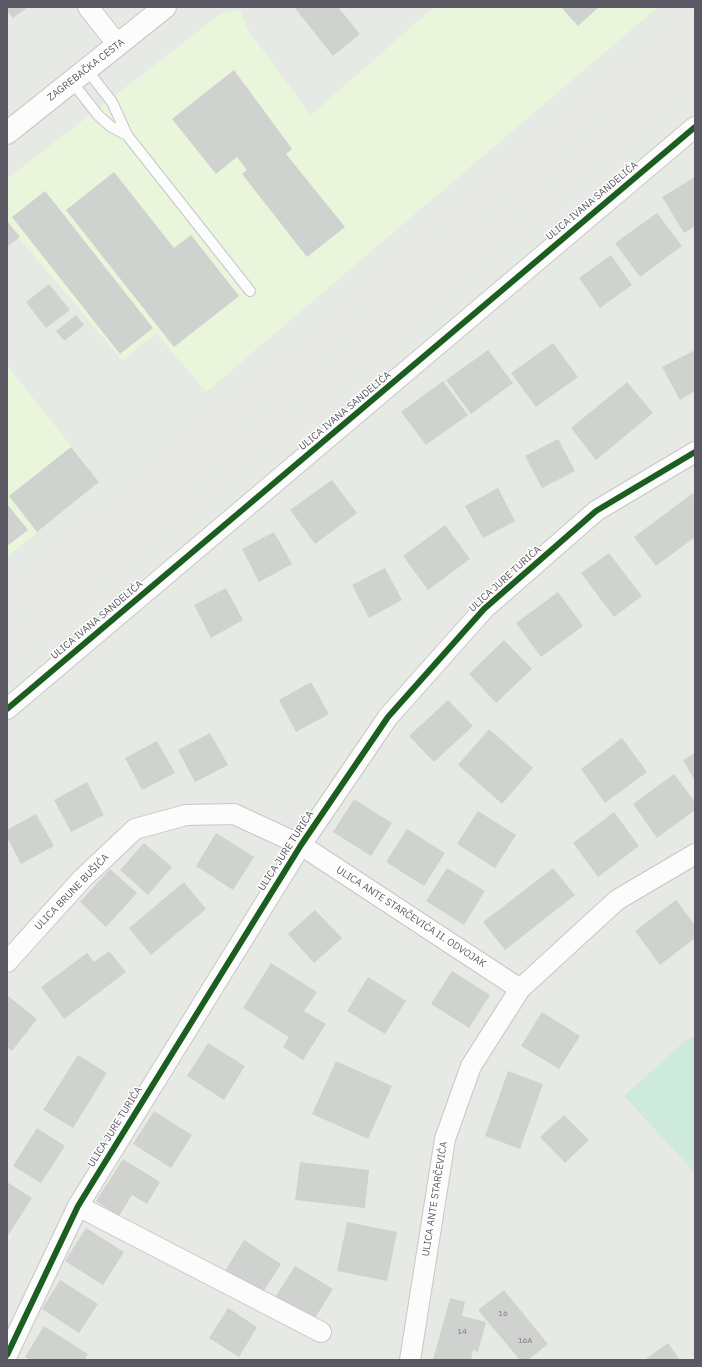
<!DOCTYPE html>
<meta charset="utf-8">
<style>
body{margin:0}
#map{position:relative;width:702px;height:1367px;overflow:hidden;background:#e7eae4;font-family:"IBM Plex Sans",sans-serif}
canvas{display:block}
.frame{position:absolute;inset:0;border:8px solid #5b5963;pointer-events:none}
</style>
<div id="map">
<canvas width="702" height="1367"></canvas>
<div class="frame"></div>
</div>
<script>
const g = document.querySelector('canvas').getContext('2d');
g.lineJoin = 'round';
function fillPath(path, color) { g.fillStyle = color; g.fill(path, 'evenodd'); }
const toPath = rows => new Path2D(rows.map(r => 'M' + r).join(''));
function stroke(path, color, width, dash) { g.strokeStyle = color; g.lineWidth = width; g.lineCap = dash ? 'butt' : 'round'; g.setLineDash(dash || []); g.stroke(path); }
function label(font, color, halo, rows, align = 'center') {
  g.font = font + ' "IBM Plex Sans",sans-serif'; g.lineWidth = 3; g.setLineDash([]); g.textBaseline = 'middle'; g.strokeStyle = halo; g.fillStyle = color; for (const [text, x, y, turn = 0] of rows) {
    g.save(); g.translate(x, y); g.rotate((+turn || 0) * Math.PI / 180); g.textAlign = isNaN(turn) ? turn : align; if (halo) g.strokeText(text, 0, 0); g.fillText(text, 0, 0); g.restore();
  }
}
const commercial = toPath([
 [434,7,658,7,206,392,156,333,122,360,7,224,7,179,219,15,240,9,247,29,311,115],
 [7,365,99,482,7,557]
]);
const green = toPath([
 [695,1035,695,1173,624,1096,685,1041]
]);
const building = toPath([
 [7,7,28,7,13,18,7,11],
 [294,7,338,7,360,34,333,56],
 [561,7,599,7,578,26],
 [234,70,292,149,286,154,345,227,307,257,242,174,247,170,237,157,216,174,172,119],
 [114,172,174,248,191,235,239,296,174,347,66,210],
 [695,177,695,226,684,233,662,197],
 [45,191,153,328,120,354,12,217],
 [657,213,682,246,640,277,615,243],
 [7,221,20,237,7,247],
 [611,255,632,285,600,308,579,278],
 [49,284,70,310,46,328,26,302],
 [76,315,84,325,64,341,56,331],
 [553,343,578,377,536,407,511,373],
 [488,350,513,383,471,414,446,380],
 [695,350,695,391,680,400,662,367],
 [443,381,468,415,426,445,401,412],
 [627,382,653,413,596,460,571,428],
 [558,439,575,471,542,488,525,456],
 [71,447,99,482,37,532,9,496],
 [332,480,357,513,315,544,290,510],
 [498,488,515,521,483,538,465,506],
 [693,493,695,495,695,537,656,566,634,537],
 [7,504,28,530,7,546],
 [445,525,470,559,428,590,403,556],
 [274,532,292,564,259,582,242,549],
 [609,553,642,596,614,617,581,573],
 [385,568,402,600,369,618,352,585],
 [226,588,243,620,211,638,194,605],
 [558,592,583,626,541,657,516,623],
 [504,640,532,669,496,703,469,674],
 [311,682,329,714,296,732,279,700],
 [448,700,473,726,434,762,409,736],
 [489,729,533,768,502,804,458,765],
 [210,733,228,765,195,782,178,750],
 [622,738,647,772,605,803,581,769],
 [157,741,175,773,142,790,125,758],
 [695,753,695,781,683,760],
 [674,774,695,802,695,810,657,838,633,804],
 [87,782,104,815,71,832,54,800],
 [354,799,392,823,371,856,333,832],
 [478,811,516,835,495,868,457,844],
 [614,812,639,846,598,877,573,843],
 [36,814,54,846,21,864,7,837,7,830],
 [407,829,445,853,424,886,386,862],
 [216,833,254,857,233,890,196,866],
 [144,843,172,867,148,895,120,870],
 [447,868,485,891,464,925,426,901],
 [553,868,575,895,505,950,483,922],
 [110,869,137,893,106,927,80,902],
 [184,882,206,909,151,955,129,928],
 [676,900,695,925,695,938,660,965,635,931],
 [315,910,342,938,314,963,288,934],
 [109,951,126,972,64,1019,41,987,87,953,94,962],
 [271,963,317,992,304,1011,326,1024,303,1060,283,1047,289,1037,243,1008],
 [452,971,490,995,469,1028,431,1004],
 [368,977,406,1001,385,1034,347,1011],
 [8,996,37,1019,12,1051,7,1047],
 [542,1012,580,1036,559,1069,521,1046],
 [208,1043,245,1066,224,1100,187,1076],
 [78,1055,107,1073,73,1128,43,1110],
 [336,1061,392,1086,368,1139,312,1114],
 [508,1071,543,1084,520,1149,485,1136],
 [154,1111,192,1135,171,1168,133,1144],
 [564,1115,589,1140,565,1163,540,1137],
 [37,1128,65,1146,41,1183,13,1166],
 [123,1159,160,1182,147,1204,132,1195,119,1216,96,1201],
 [300,1162,369,1170,365,1208,295,1200],
 [7,1182,32,1198,7,1237],
 [347,1222,397,1232,387,1281,337,1271],
 [86,1228,124,1252,103,1285,65,1261],
 [244,1240,281,1264,260,1297,223,1274],
 [295,1266,333,1289,312,1323,274,1299],
 [60,1280,98,1304,79,1333,42,1309],
 [504,1290,548,1344,528,1360,520,1360,478,1310],
 [450,1298,465,1302,462,1316,486,1322,478,1352,473,1350,471,1360,433,1360],
 [228,1308,257,1327,239,1357,209,1338],
 [44,1326,88,1354,84,1360,30,1360,25,1357],
 [668,1343,680,1360,644,1360]
]);
const lane = toPath([
 [87,70,112,102,127,135,250,291],
 [72,82,98,115,110,126,127,135]
]);
const street = toPath([
 [88,7,118,45],
 [7,709,695,127],
 [7,962,82,879,135,829,186,815,234,814,301,845,520,989],
 [78,1206,321,1332],
 [7,1355,78,1206,301,845,388,717,484,609,596,511,695,452],
 [410,1360,445,1139,471,1066,520,989,617,900,695,854]
]);
const secondary = toPath([
 [7,133,165,7]
]);
const rail = toPath([
 [7,598,695,10],
 [7,616,695,29],
 [7,639,695,52],
 [7,660,695,73]
]);
const cycleway = toPath([
 [7,709,695,127],
 [7,1355,78,1206,301,845,388,717,484,609,596,511,695,452]
]);
const numberNames = [
 ["16",503,1314],
 ["14",462,1332],
 ["16A",525,1341]
];
const streetNames = [
 ["ZAGREBAČKA CESTA",86,70,-38],
 ["ULICA IVANA SANDELIĆA",592,201,-40],
 ["ULICA IVANA SANDELIĆA",345,411,-40],
 ["ULICA JURE TURIĆA",505,579,-42],
 ["ULICA IVANA SANDELIĆA",97,620,-40],
 ["ULICA JURE TURIĆA",286,851,-57],
 ["ULICA BRUNE BUŠIĆA",72,892,-46],
 ["ULICA ANTE STARČEVIĆA II. ODVOJAK",411,917,33],
 ["ULICA JURE TURIĆA",115,1127,-58],
 ["ULICA ANTE STARČEVIĆA",435,1199,-81]
];
fillPath(commercial, '#eaf6db');
fillPath(green, '#cee9dd');
fillPath(building, '#cfd2ce');
stroke(lane, '#c6c7c7', 12);
stroke(street, '#c6c7c7', 22);
stroke(secondary, '#c6c6c7', 24);
stroke(lane, '#fbfcfb', 10);
stroke(street, '#fbfcfb', 20);
stroke(secondary, '#fbfcfb', 22);
stroke(rail, '#e4e4e3', 3, [1, 5]);
stroke(cycleway, '#1b5e20', 6);
label('8px', '#79787f', null, numberNames);
label('10px', '#5b5963', '#fff', streetNames);
</script>
